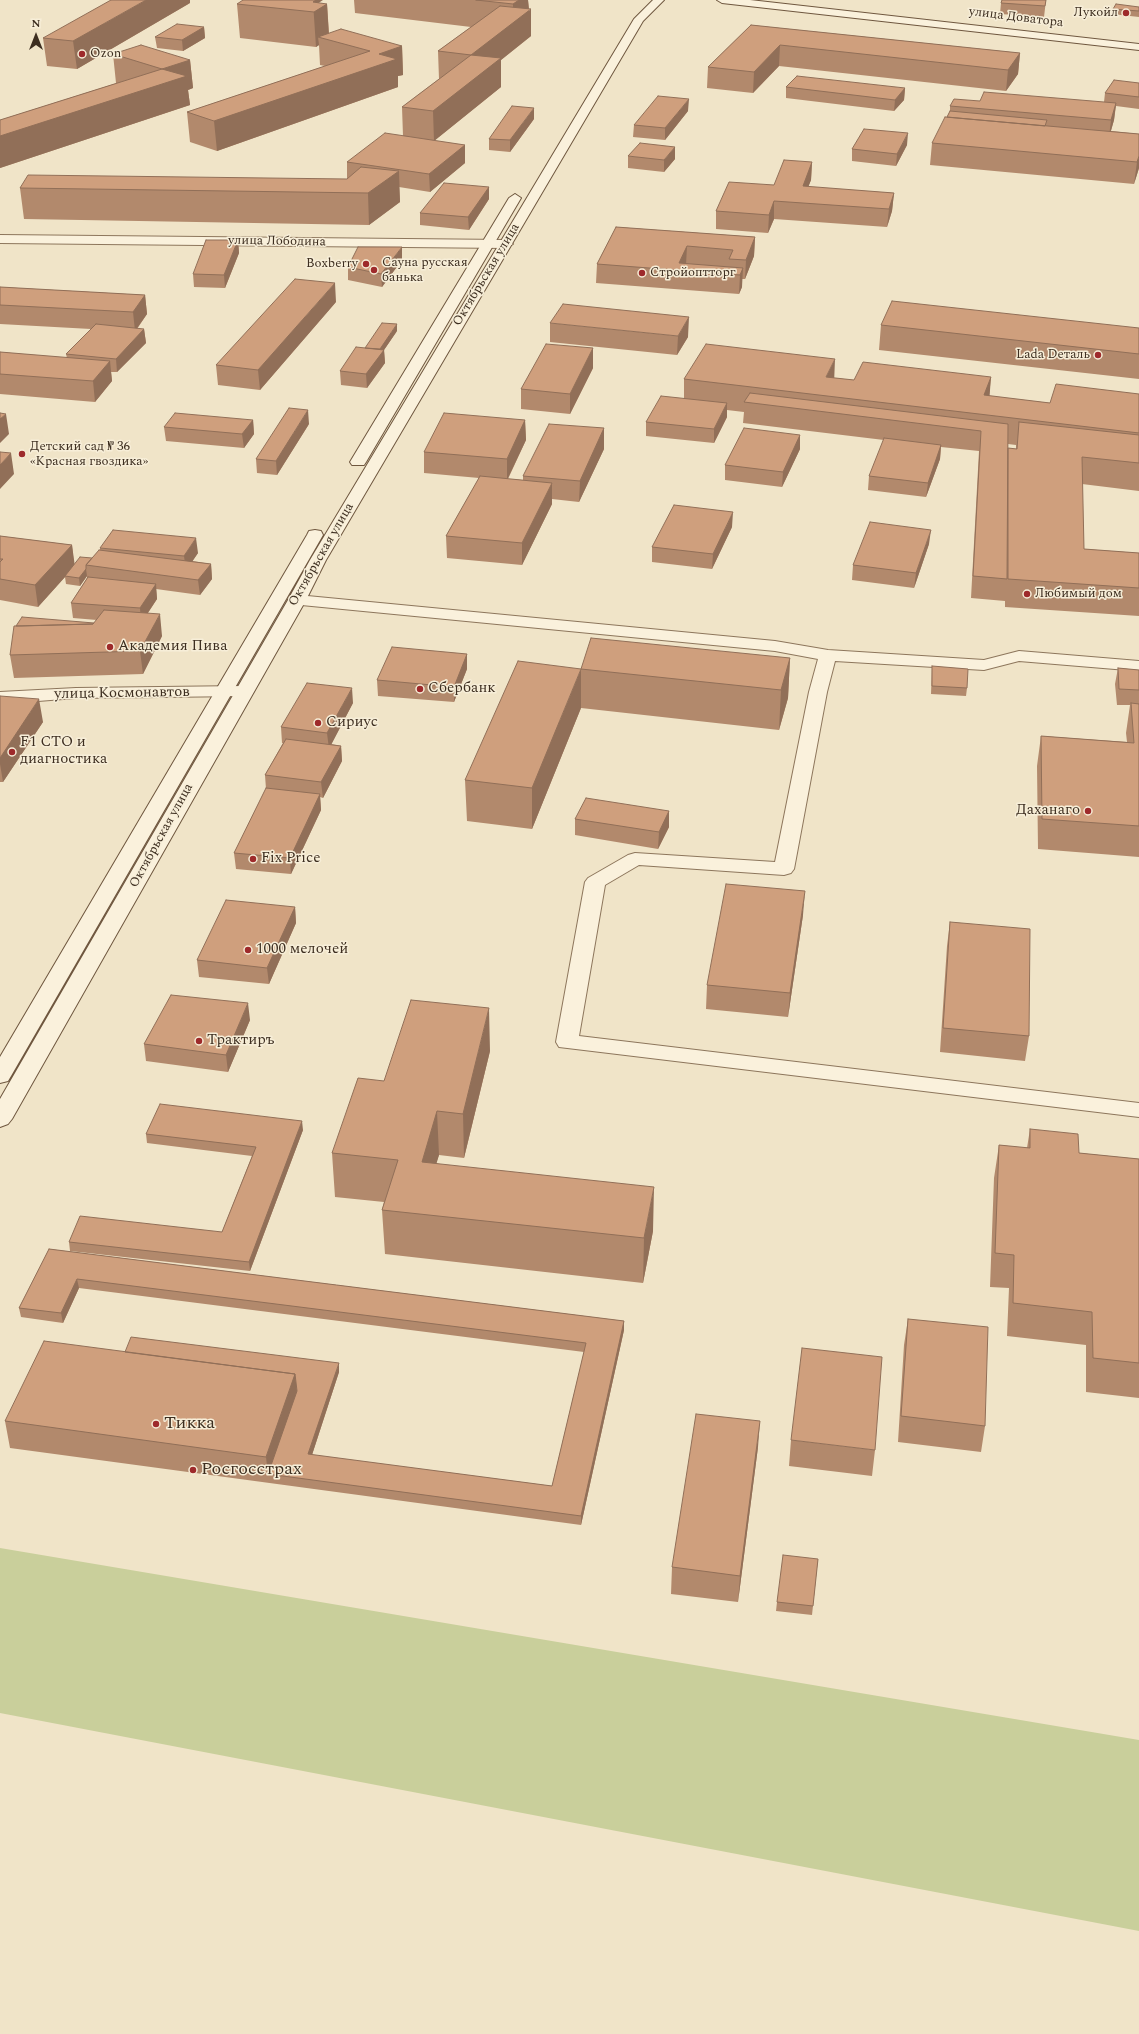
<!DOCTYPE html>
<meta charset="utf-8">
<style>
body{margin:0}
#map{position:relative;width:1139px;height:2034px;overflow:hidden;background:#f0e4c8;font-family:Spectral,serif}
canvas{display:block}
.north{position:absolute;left:16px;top:16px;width:40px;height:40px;-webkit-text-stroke:3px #f7eed8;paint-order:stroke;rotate:0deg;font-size:11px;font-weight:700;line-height:16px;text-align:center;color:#3d2e20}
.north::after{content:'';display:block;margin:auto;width:14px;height:18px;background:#3d2e20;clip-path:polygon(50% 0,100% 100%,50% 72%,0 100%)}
</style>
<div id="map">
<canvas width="1139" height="2034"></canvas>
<div class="north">N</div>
</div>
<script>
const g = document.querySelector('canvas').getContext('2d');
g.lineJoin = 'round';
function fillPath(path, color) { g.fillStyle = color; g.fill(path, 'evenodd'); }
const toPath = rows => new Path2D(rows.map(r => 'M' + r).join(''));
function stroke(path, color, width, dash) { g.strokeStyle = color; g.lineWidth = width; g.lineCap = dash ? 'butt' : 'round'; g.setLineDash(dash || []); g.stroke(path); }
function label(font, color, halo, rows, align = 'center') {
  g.font = font + ' Spectral,serif'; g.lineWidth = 3; g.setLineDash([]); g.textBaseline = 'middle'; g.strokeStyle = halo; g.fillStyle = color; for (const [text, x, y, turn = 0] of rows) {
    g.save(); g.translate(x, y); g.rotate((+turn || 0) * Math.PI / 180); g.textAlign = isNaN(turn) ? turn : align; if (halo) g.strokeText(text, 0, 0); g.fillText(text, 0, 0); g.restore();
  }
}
const green = toPath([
 [0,1548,1139,1740,1139,1931,0,1713]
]);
const minor = toPath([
 [297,595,775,641,828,650,984,660,1019,651,1139,661,1139,671,1019,661,984,670,835,661,827,692,794,869,791,873,784,875,639,865,605,885,579,1036,1139,1103,1139,1117,559,1047,556,1042,585,882,588,878,628,855,635,853,775,862,809,692,818,659,775,651,291,604,288,600,291,596,297,595]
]);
const tertiary = toPath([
 [0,235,506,240,513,244,506,248,0,243,0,235],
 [244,686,250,687,253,691,250,695,244,696,76,698,0,704,0,692,76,688,244,686]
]);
const secondary = toPath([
 [653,0,664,0,643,21,326,560,306,600,12,1119,8,1124,0,1127,0,1099,288,600,310,560,634,19,653,0],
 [717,0,750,0,1139,44,1139,50,722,3,717,0],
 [515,194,521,198,366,462,364,465,352,465,350,462,509,198,515,194],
 [315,530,321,531,323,535,11,1076,8,1081,0,1083,0,1057,307,535,309,531,315,530]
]);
const wall = toPath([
 [354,0,528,0,529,9,531,36,501,60,501,87,434,141,465,145,465,163,430,192,399,187,400,202,369,225,24,219,20,188,347,179,347,162,403,136,402,107,439,79,438,51,471,27,355,13],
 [1046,0,1044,17,1000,14,1001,3],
 [190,3,77,69,47,66,43,38],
 [318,3,327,4,329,33,402,46,403,75,398,76,398,87,217,151,190,142,187,112,325,66,320,65,319,45,316,47,240,38,237,4],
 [1139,7,1139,17,1112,14,1113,9],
 [751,25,1020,53,1018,74,1006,91,779,66,753,93,707,88,708,67],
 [204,27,205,38,183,51,157,48,155,37],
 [113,54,190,60,193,88,188,90,190,105,0,168,0,120,117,83,116,83],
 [1139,83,1139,109,1116,106,1114,120,1111,131,1139,134,1139,168,1134,184,930,165,932,143,947,117,950,111,950,106,980,101,1104,102,1105,93],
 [786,87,905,88,904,100,894,111,786,98],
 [688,111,665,140,633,137,634,125],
 [534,119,510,152,489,150,489,139],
 [907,145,896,166,852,161,852,149],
 [628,156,675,159,664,172,628,168],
 [812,162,811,180,808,187,894,193,892,211,887,227,774,219,768,233,716,229,716,211,774,185],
 [489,187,489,199,469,230,420,225,420,213],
 [616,227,755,237,754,256,745,279,742,279,742,287,739,294,596,283,597,264],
 [238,240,239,253,225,288,194,287,193,274],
 [402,260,382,287,348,280,348,267],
 [0,287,145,295,147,314,137,329,144,329,146,343,117,372,111,372,112,381,95,402,0,394,0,352,67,358,66,354,91,329,0,324],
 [336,302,260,390,218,385,216,365],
 [550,323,688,337,677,355,550,342],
 [881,325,1139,328,1139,379,879,350],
 [397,331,384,350,385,363,367,388,341,385,340,371,365,348],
 [593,348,593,368,570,414,521,409,521,389],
 [991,377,989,396,1050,403,1139,394,1139,491,1082,484,1084,549,1139,553,1139,616,1005,607,1005,600,1005,601,971,598,979,451,941,447,940,459,926,497,868,490,869,476,884,440,743,423,744,412,727,410,727,417,714,443,646,436,646,422,684,398,684,379,834,378,854,380],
 [1008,444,1016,445,1016,449,1008,448],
 [253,420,254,434,244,448,166,441,164,427],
 [525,420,526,440,508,479,523,480,523,476,604,428,604,449,579,502,552,499,552,504,522,565,447,558,446,536,479,478,424,473,424,452],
 [309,424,277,475,257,473,256,459],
 [800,435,800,449,782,487,725,480,725,465],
 [732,527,712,569,652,562,652,547],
 [0,536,72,545,74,565,92,558,100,550,100,548,198,553,192,561,211,564,212,579,200,595,156,589,157,599,148,613,162,636,143,674,14,678,10,655,16,626,94,623,97,620,73,618,71,603,87,578,87,576,80,586,66,584,65,577,38,607,0,600],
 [929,544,914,588,852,580,853,565],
 [467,654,467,669,454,702,378,696,377,680],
 [790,658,788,698,779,730,581,708,581,669],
 [932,666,967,688,966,696,931,694],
 [1118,668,1139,670,1139,857,1038,849,1037,766,1041,736,1127,742,1126,733,1130,705,1117,705,1115,684],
 [0,696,43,722,3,782,0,782],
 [353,703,331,744,341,746,342,761,323,798,320,797,321,810,291,874,236,869,234,853,266,789,265,775,283,743,282,743,281,727],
 [581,708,532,829,467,821,465,780],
 [669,811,669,827,658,849,575,835,575,819],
 [295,907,296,923,269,984,199,977,197,960],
 [803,915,788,1017,706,1009,707,985],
 [950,922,1029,1036,1025,1061,940,1052,947,946],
 [250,1020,228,1072,146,1061,144,1044],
 [490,1051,464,1158,439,1155,436,1163,653,1231,643,1283,385,1254,382,1210,384,1202,335,1197,332,1153,384,1081],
 [1030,1129,1079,1153,1139,1159,1139,1398,1086,1392,1086,1345,1007,1336,1009,1288,990,1287,994,1178,999,1145,1027,1148],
 [303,1130,250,1271,70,1251,69,1242,222,1232,252,1156,147,1143,146,1134],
 [49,1249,624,1321,624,1330,581,1525,10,1448,5,1421,125,1352,339,1372,312,1455,552,1486,584,1352,79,1288,63,1323,21,1317,19,1308],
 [908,1319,985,1426,981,1452,898,1442,904,1345],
 [791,1440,875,1450,872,1476,789,1466],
 [758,1447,738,1602,671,1594,672,1567],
 [818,1559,812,1615,776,1611,777,1602]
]);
const shadedWall = toPath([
 [146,0,190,0,190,3,77,69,73,41],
 [314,0,323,0,317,4,327,4,329,38,318,37,319,45,316,47,313,2],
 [519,0,528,0,529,11,531,9,531,36,501,60,501,87,434,141,433,111,471,55,513,22,513,4],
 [204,27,205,38,183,51,182,40],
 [780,45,779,66,753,93,754,72],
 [402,46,403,75,398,76,398,87,217,151,214,121,379,54],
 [1020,53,1018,74,1006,91,1008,70],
 [190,60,193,88,188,90,190,105,0,168,0,136,162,69],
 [905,88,904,100,894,111,895,100],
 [689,99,688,111,665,140,665,128],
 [1116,103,1114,120,1109,137,1111,120],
 [534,108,534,119,510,152,510,140],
 [908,133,907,145,896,166,897,154],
 [465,145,465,163,430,192,429,174],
 [675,147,675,159,664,172,664,160],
 [1139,156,1139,168,1134,184,1137,162],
 [812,162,811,180,802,203,803,186],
 [399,171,400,202,369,225,368,193],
 [489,187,489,199,469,230,468,217],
 [894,193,892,211,887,227,889,209],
 [774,201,774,219,768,233,769,215],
 [755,237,754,256,745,279,746,260],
 [238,240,239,253,225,288,224,275],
 [687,246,686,265,679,263],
 [402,247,402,260,382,287,381,274],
 [743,268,742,287,739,294,740,275],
 [335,283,336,302,260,390,258,370],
 [145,295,147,314,135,331,133,312],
 [689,317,688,337,677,355,678,336],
 [397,324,397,331,384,350,385,363,367,388,366,374,378,352],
 [144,329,146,343,117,372,116,359],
 [593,348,593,368,570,414,570,394],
 [835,359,834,384,826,377],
 [110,361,112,381,95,402,93,381],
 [991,377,989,403,984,395],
 [727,403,727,417,714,443,714,429],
 [308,410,309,424,277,475,276,461],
 [6,414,9,434,0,443,0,419],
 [253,420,254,434,244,448,242,434],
 [525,420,526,440,507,480,507,459],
 [604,428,604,449,579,502,580,481],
 [800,435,800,449,782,487,783,472],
 [941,445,940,459,926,497,928,483],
 [11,453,14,474,0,489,0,465],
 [552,483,552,504,522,565,522,543],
 [733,512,732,527,712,569,713,554],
 [931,530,929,544,914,588,916,573],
 [196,538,198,553,186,571,184,556],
 [72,545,75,567,65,576,65,577,38,607,35,585],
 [211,564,212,579,200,595,198,580],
 [86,569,87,576,80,586,79,578],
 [156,584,157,599,141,623,140,608],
 [160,614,162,636,143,674,140,651],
 [467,654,467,669,454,702,454,687],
 [790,658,788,698,779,730,781,690],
 [581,669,581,708,532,829,532,788],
 [352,688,353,703,329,749,327,733],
 [39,699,43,722,3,782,0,764,0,758],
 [341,746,342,761,323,798,321,782],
 [320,794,321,810,291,874,290,858],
 [669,811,669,827,658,849,659,832],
 [805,891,803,915,788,1017,790,993],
 [295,907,296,923,269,984,267,968],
 [248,1003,250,1020,228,1072,226,1055],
 [489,1008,490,1051,464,1158,463,1114],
 [437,1111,439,1155,424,1206,422,1162],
 [302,1121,303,1130,250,1271,249,1262],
 [654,1187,653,1231,643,1283,644,1238],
 [77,1279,79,1288,63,1323,61,1313],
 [624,1321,624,1330,581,1525,581,1516],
 [339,1363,339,1372,309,1464,308,1454],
 [295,1374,298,1400,268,1474,266,1457],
 [760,1421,758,1447,738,1602,740,1576]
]);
const building = toPath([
 [111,0,146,0,73,41,43,38,111,0],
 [243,0,316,0,313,2,327,4,314,12,237,4,243,0],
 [476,0,519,0,513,4,476,0],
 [1002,0,1046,0,1045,6,1001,3,1002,0],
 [1116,4,1139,7,1139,11,1113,9,1116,4],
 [500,6,531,9,471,55,501,58,433,111,402,107,471,55,438,51,500,6],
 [177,24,204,27,182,40,155,37,177,24],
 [751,25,1020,53,1008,70,780,45,754,72,708,67,751,25],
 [341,29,402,46,379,54,397,59,214,121,187,112,370,51,318,37,341,29],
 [141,45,190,60,162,69,113,54,141,45],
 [162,69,187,76,0,136,0,120,162,69],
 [797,76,905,88,895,100,786,87,797,76],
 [1114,80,1139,83,1139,97,1105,93,1114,80],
 [984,92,1116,103,1111,120,950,106,954,99,980,101,984,92],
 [658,96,689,99,665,128,634,125,658,96],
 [512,106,534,108,510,140,489,139,512,106],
 [950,111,1047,120,1045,126,947,117,950,111],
 [945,117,1139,134,1139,156,1137,162,932,143,945,117],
 [864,129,908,133,897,154,852,149,864,129],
 [385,133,465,145,429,174,347,162,385,133],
 [640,143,675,147,664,160,628,156,640,143],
 [784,160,812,162,803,186,894,193,889,209,774,201,769,215,716,211,729,182,774,185,784,160],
 [361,167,399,171,368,193,20,188,28,175,347,179,361,167],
 [444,183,489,187,468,217,420,213,444,183],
 [616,227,755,237,746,260,729,259,733,250,687,246,679,263,743,268,740,275,597,264,616,227],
 [206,240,238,240,224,275,193,274,206,240],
 [358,247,402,247,381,274,348,267,358,247],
 [295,279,335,283,258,370,216,365,295,279],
 [0,287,145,295,133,312,0,305,0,287],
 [892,301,1139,328,1139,354,881,325,892,301],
 [563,304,689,317,678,336,550,323,563,304],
 [382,323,397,324,380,349,365,348,382,323],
 [96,324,144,329,116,359,66,354,96,324],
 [546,344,593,348,570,394,521,389,546,344],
 [706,344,835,359,826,377,854,380,863,362,991,377,984,395,1050,403,1056,384,1139,394,1139,433,684,379,706,344],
 [356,347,384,350,366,374,340,371,356,347],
 [0,352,110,361,93,381,0,374,0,352],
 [750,393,1008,424,1007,579,973,576,981,431,744,402,750,393],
 [661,396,727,403,714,429,646,422,661,396],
 [289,408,308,410,276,461,256,459,289,408],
 [0,413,6,414,0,419,0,413],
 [175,413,253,420,242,434,164,427,175,413],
 [444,413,525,420,507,459,424,452,444,413],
 [1019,422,1139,435,1139,463,1082,457,1084,549,1139,553,1139,588,1008,579,1008,448,1017,449,1019,422],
 [549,424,604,428,580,481,523,476,549,424],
 [744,428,800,435,783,472,725,465,744,428],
 [884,438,941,445,928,483,869,476,884,438],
 [0,452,11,453,0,465,0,452],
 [480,476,552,483,522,543,446,536,480,476],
 [674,505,733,512,713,554,652,547,674,505],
 [870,522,931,530,916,573,853,565,870,522],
 [113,530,196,538,184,556,100,548,113,530],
 [0,536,72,545,35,585,0,579,0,562,3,559,0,559,0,536],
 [99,550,211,564,198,580,86,565,99,550],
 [80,557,92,558,86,565,86,569,79,578,65,576,80,557],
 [88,577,156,584,140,608,71,603,88,577],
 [104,610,160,614,140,651,10,655,14,626,93,624,104,610],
 [22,617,94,623,93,624,21,626,16,626,22,617],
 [591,638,790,658,781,690,581,669,591,638],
 [392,647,467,654,454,687,377,680,392,647],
 [518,661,581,669,532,788,465,780,518,661],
 [932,666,968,669,967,688,932,686,932,666],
 [1118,668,1139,670,1139,690,1119,689,1118,668],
 [307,683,352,688,327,733,281,727,307,683],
 [0,696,39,699,0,758,0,696],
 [1131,703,1139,704,1139,826,1042,819,1041,736,1134,743,1131,703],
 [286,739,341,746,321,782,265,775,286,739],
 [266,788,320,794,290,858,234,853,266,788],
 [586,798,669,811,659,832,575,819,586,798],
 [726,884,805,891,790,993,707,985,726,884],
 [226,900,295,907,267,968,197,960,226,900],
 [950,922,1030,929,1029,1036,943,1028,950,922],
 [171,995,248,1003,226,1055,144,1044,171,995],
 [411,1000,489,1008,463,1114,437,1111,422,1162,654,1187,644,1238,382,1210,398,1160,332,1153,358,1078,384,1081,411,1000],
 [160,1104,302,1121,249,1262,69,1242,80,1216,222,1232,256,1147,146,1134,160,1104],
 [1030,1129,1078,1134,1079,1153,1139,1159,1139,1363,1093,1358,1092,1312,1013,1303,1014,1255,995,1253,999,1145,1030,1148,1030,1129],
 [49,1249,624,1321,581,1516,268,1474,297,1391,295,1374,125,1352,131,1337,339,1363,308,1454,552,1486,586,1343,77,1279,61,1313,19,1308,49,1249],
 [908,1319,988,1327,985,1426,901,1416,908,1319],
 [44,1341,295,1374,266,1457,5,1421,44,1341],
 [802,1348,882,1357,875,1450,791,1440,802,1348],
 [696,1414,760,1421,740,1576,672,1567,696,1414],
 [783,1555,818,1559,813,1606,777,1602,783,1555]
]);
const markers = [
 [1126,13,4,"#9e2a2b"],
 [82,54,4,"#9e2a2b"],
 [366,264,4,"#9e2a2b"],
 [374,270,4,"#9e2a2b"],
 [642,273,4,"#9e2a2b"],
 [1098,355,4,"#9e2a2b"],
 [22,454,4,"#9e2a2b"],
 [1027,594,4,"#9e2a2b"],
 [110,647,4,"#9e2a2b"],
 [420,689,4,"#9e2a2b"],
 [318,723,4,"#9e2a2b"],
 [12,752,4,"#9e2a2b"],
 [1088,811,4,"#9e2a2b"],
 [253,859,4,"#9e2a2b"],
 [248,950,4,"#9e2a2b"],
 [199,1041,4,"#9e2a2b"],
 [156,1424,4,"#9e2a2b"],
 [193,1470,4,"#9e2a2b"]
];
const farPoinames = [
 ["Лукойл",1118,13,"right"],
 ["Ozon",90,54],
 ["Сауна русская",382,263],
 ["банька",382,278],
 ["Boxberry",358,264,"right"],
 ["Стройоптторг",650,273],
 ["Lada Dеталь",1090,355,"right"],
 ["Детский сад № 36",30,447],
 ["«Красная гвоздика»",30,462],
 ["Любимый дом",1035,594]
];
const farStreetnames = [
 ["улица Доватора",1016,18,7],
 ["улица Лободина",277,242,1],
 ["Октябрьская улица",487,275,-59],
 ["Октябрьская улица",322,555,-60],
 ["Октябрьская улица",162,836,-61]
];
const poiNames = [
 ["Академия Пива",118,647],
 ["Сбербанк",428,689],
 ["Сириус",326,723],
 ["F1 СТО и",20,743],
 ["диагностика",20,760],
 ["Даханаго",1080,811,"right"],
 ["Fix Price",261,859],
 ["1000 мелочей",256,950],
 ["Трактиръ",207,1041]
];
const streetNames = [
 ["улица Космонавтов",122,694,-1]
];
const nearPoinames = [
 ["Тикка",164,1424],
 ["Росгосстрах",201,1470]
];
fillPath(green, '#c9cf9b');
stroke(minor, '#8d765c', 2);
stroke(tertiary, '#8d765c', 2);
stroke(secondary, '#6f573f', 2);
fillPath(minor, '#faf1dc');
fillPath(tertiary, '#faf1dc');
fillPath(secondary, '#faf1dc');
fillPath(wall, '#b2896c');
fillPath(shadedWall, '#916f58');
fillPath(building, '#cf9f7d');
stroke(building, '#916f58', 1);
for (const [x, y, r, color] of markers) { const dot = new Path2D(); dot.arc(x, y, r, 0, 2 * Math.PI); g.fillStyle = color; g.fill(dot); stroke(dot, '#f7eed8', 1.5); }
label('13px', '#3d2e20', '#f7eed8', farPoinames, 'left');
label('13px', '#3d2e20', '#f7eed8', farStreetnames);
label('15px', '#3d2e20', '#f7eed8', poiNames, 'left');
label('15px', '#3d2e20', '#f7eed8', streetNames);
label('18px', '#3d2e20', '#f7eed8', nearPoinames, 'left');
</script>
